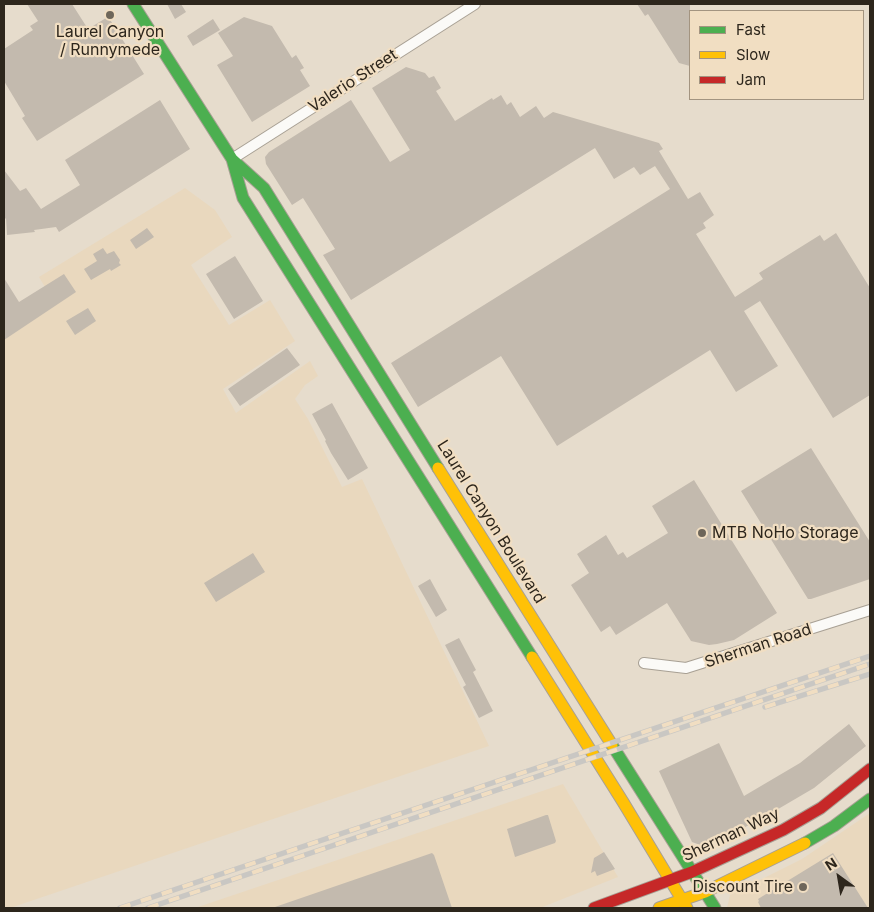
<!DOCTYPE html>
<style>
body{margin:0}
#map{position:relative;width:874px;height:912px;overflow:hidden;background:#e6dccc;font-family:Inter,sans-serif}
canvas{display:block}
.frame{position:absolute;inset:0;border:5px solid #2d261c;pointer-events:none}
.legend{position:absolute;left:689px;top:10px;width:175px;height:90px;box-sizing:border-box;background:#f1dec2;border:1px solid #a39480;margin:0;padding:6px 9px;list-style:none;font-size:15px;color:#2d261c}
.legend li{display:flex;align-items:center;gap:10px;height:25px}
.legend b{width:25px;border:1px solid #a39480}
.north{position:absolute;left:814px;top:852px;width:50px;height:50px;-webkit-text-stroke:4px #f1dec2;paint-order:stroke;rotate:328deg;font-size:14px;font-weight:700;line-height:20px;text-align:center;color:#2d261c}
.north::after{content:'';display:block;margin:auto;width:18px;height:22px;background:#2d261c;clip-path:polygon(50% 0,100% 100%,50% 72%,0 100%)}
</style>
<div id="map">
<canvas width="874" height="912"></canvas>
<div class="frame"></div>
<ul class="legend">
<li><b style="height:6px;background:#4caf50"></b>Fast</li>
<li><b style="height:6px;background:#ffc107"></b>Slow</li>
<li><b style="height:6px;background:#c62828"></b>Jam</li>
</ul>
<div class="north">N</div>
</div>
<script>
const g = document.querySelector('canvas').getContext('2d');
g.lineJoin = 'round';
function fillPath(path, color) { g.fillStyle = color; g.fill(path, 'evenodd'); }
const toPath = rows => new Path2D(rows.map(r => 'M' + r).join(''));
function stroke(path, color, width, dash) { g.strokeStyle = color; g.lineWidth = width; g.lineCap = dash ? 'butt' : 'round'; g.setLineDash(dash || []); g.stroke(path); }
function label(font, color, halo, rows, align = 'center') {
  g.font = font + ' Inter,sans-serif'; g.lineWidth = 4.5; g.setLineDash([]); g.textBaseline = 'middle'; g.strokeStyle = halo; g.fillStyle = color; for (const [text, x, y, turn = 0] of rows) {
    g.save(); g.translate(x, y); g.rotate((+turn || 0) * Math.PI / 180); g.textAlign = isNaN(turn) ? turn : align; if (halo) g.strokeText(text, 0, 0); g.fillText(text, 0, 0); g.restore();
  }
}
const built = toPath([
 [185,188,215,210,232,237,191,265,229,325,270,300,295,341,223,389,236,413,310,361,318,376,305,385,295,399,308,419,342,487,362,479,489,746,10,908,4,908,4,312,45,287,39,277],
 [563,784,618,877,540,908,195,908],
 [870,813,870,908,727,908,730,895,802,859]
]);
const building = toPath([
 [27,4,72,4,88,29,106,18,107,19,109,18,144,74,37,141,22,118,25,116,4,81,4,49,33,30,30,26,38,21],
 [167,4,181,4,186,12,175,19],
 [637,4,690,4,690,66,679,63,648,14,645,16],
 [244,17,272,26,292,58,296,55,304,68,300,70,310,86,252,122,217,65,233,56,218,33],
 [213,19,220,30,193,46,187,36],
 [406,67,425,73,429,78,434,76,441,88,436,91,455,121,492,98,493,100,501,95,507,105,511,102,520,117,536,106,544,118,553,112,659,143,663,149,659,151,688,199,700,192,714,215,703,223,706,228,696,234,735,297,763,279,759,273,820,235,824,241,836,233,870,288,870,395,833,418,760,301,744,311,778,366,736,392,710,350,557,446,501,356,418,407,391,363,670,189,655,166,640,175,634,167,614,179,595,148,351,300,323,255,335,249,303,198,292,205,266,164,265,157,269,152,351,100,390,162,410,150,372,88],
 [160,100,190,149,59,232,56,227,34,230,35,232,7,235,6,218,4,220,4,170,20,191,26,188,41,209,80,185,65,160],
 [147,228,154,237,136,249,130,240],
 [103,248,107,254,114,251,120,260,119,263,121,265,111,271,110,269,91,280,84,269,97,261,93,254],
 [235,256,263,301,234,319,206,274],
 [64,274,76,292,4,340,4,278,19,302],
 [88,308,96,321,75,335,66,321],
 [287,348,300,365,240,406,228,389],
 [332,403,368,468,348,480,331,453,325,441,326,440,312,414],
 [811,448,870,542,870,579,811,599,808,599,741,491],
 [694,480,777,613,734,640,717,644,709,645,691,641,667,603,616,635,610,626,601,632,571,585,589,573,577,554,606,535,618,555,623,552,627,558,668,533,652,506],
 [253,553,265,572,216,602,204,583],
 [430,579,447,610,436,617,418,586],
 [459,638,476,670,473,672,493,711,479,718,463,687,466,685,445,645],
 [849,724,866,746,814,788,756,822,703,846,692,842,659,771,719,743,744,796,800,763],
 [546,815,548,815,556,841,555,843,515,857,507,829],
 [604,852,615,869,597,876,595,871,591,873,594,858],
 [432,853,434,855,452,908,275,908,275,907],
 [833,853,868,908,761,908,758,902,759,901,758,899]
]);
const street = toPath([
 [232,159,475,4],
 [644,663,686,668,870,610]
]);
const fast = toPath([
 [133,4,232,159,264,188,438,468],
 [232,159,243,198,532,657],
 [612,745,715,908],
 [805,843,834,826,870,799]
]);
const slow = toPath([
 [438,468,612,745],
 [532,657,623,802,687,908],
 [659,908,705,892,805,843]
]);
const jam = toPath([
 [594,908,692,872,783,830,821,808,870,769]
]);
const rail = toPath([
 [765,707,870,674],
 [120,908,870,656],
 [148,908,870,664]
]);
const markers = [
 [110,15,5,"#6e665a"],
 [702,533,5,"#6e665a"],
 [803,887,5,"#6e665a"]
];
const poiNames = [
 ["Laurel Canyon",110,32],
 ["/ Runnymede",110,50],
 ["MTB NoHo Storage",712,533,"left"],
 ["Discount Tire",793,887,"right"]
];
const streetNames = [
 ["Valerio Street",353,81,-33],
 ["Laurel Canyon Boulevard",491,522,58],
 ["Sherman Road",758,646,-18],
 ["Sherman Way",731,835,-25]
];
fillPath(built, '#e9d8be');
fillPath(building, '#c3baae');
stroke(street, '#a8a094', 12);
stroke(fast, '#a8a094', 13);
stroke(slow, '#a8a094', 13);
stroke(jam, '#a8a094', 13);
stroke(street, '#fbfaf7', 10);
stroke(fast, '#4caf50', 11);
stroke(slow, '#ffc107', 11);
stroke(jam, '#c62828', 11);
stroke(rail, '#c9c7c3', 5.5);
stroke(rail, '#f1dec2', 4, [11]);
for (const [x, y, r, color] of markers) { const dot = new Path2D(); dot.arc(x, y, r, 0, 2 * Math.PI); g.fillStyle = color; g.fill(dot); stroke(dot, '#f1dec2', 2); }
label('16px', '#2d261c', '#f1dec2', poiNames);
label('16px', '#2d261c', '#f1dec2', streetNames);
</script>
